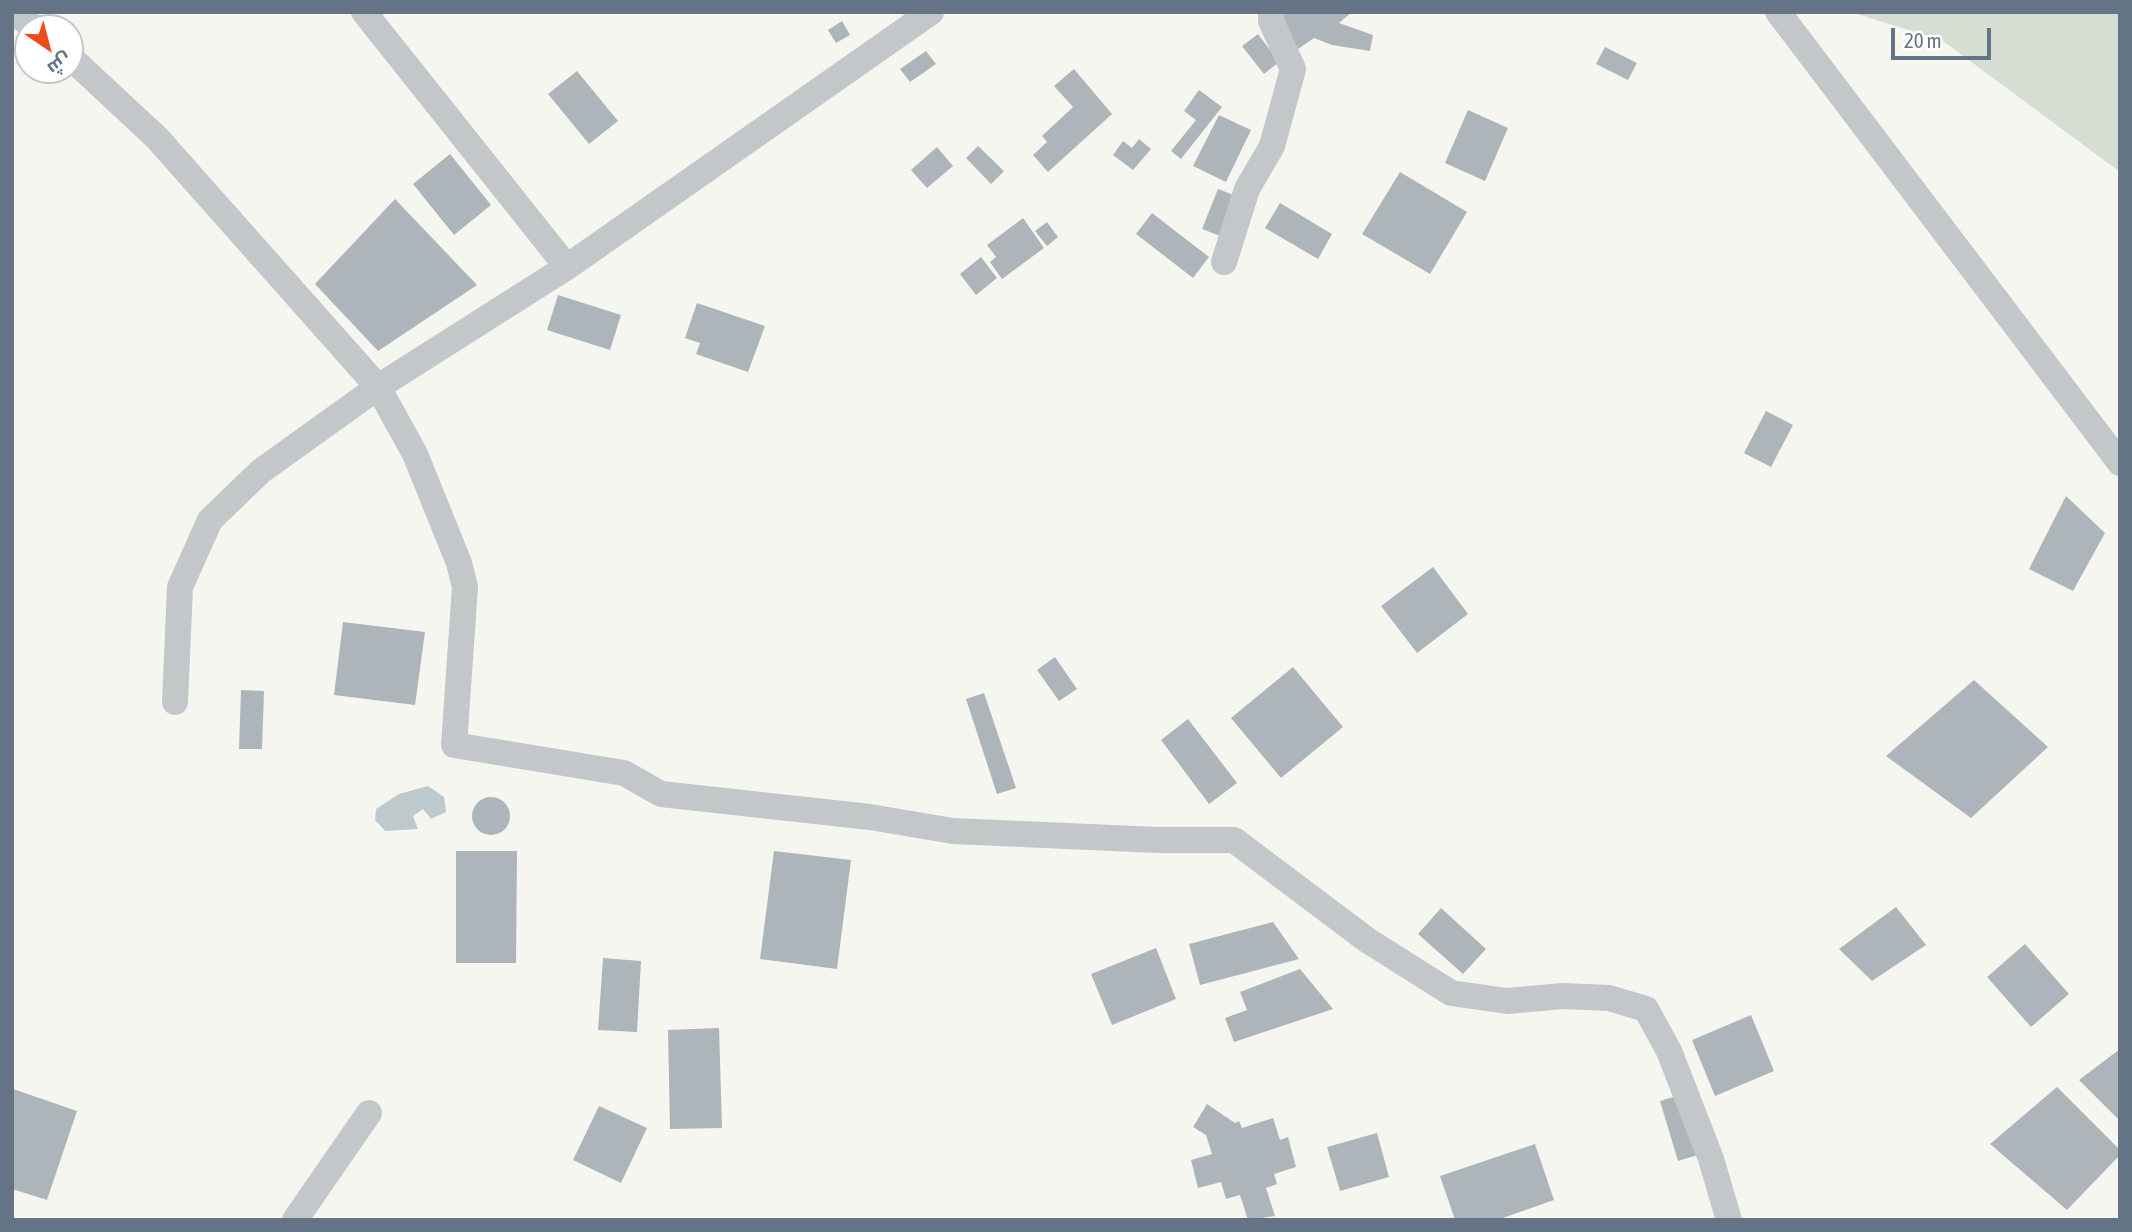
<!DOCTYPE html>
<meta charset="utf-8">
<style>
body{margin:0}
#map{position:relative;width:2132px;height:1232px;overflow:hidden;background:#f6f6f1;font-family:"Asap Condensed",Cairo,sans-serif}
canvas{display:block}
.frame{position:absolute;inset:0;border:14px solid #637585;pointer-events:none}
.north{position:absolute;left:14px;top:14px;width:70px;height:70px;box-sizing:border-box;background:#fff;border:2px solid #c1c8ce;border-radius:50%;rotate:145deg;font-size:19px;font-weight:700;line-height:28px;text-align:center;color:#637585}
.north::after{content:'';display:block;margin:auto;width:24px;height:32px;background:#ee4b1a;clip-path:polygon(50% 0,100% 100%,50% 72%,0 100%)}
.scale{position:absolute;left:1891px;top:28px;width:100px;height:32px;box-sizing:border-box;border:4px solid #637585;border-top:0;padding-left:9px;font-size:21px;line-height:24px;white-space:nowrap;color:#637585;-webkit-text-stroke:5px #fff;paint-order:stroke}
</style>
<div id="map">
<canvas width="2132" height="1232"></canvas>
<div class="frame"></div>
<div class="north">ش</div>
<div class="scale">20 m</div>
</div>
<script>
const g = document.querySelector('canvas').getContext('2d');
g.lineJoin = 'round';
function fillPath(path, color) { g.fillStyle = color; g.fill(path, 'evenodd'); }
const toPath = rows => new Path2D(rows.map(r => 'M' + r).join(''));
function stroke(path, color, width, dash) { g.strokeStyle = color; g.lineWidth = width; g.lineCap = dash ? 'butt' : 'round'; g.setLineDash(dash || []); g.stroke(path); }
const green = toPath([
 [1851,12,2120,12,2120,172,1943,41]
]);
const water = toPath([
 [428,786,444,797,446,812,431,819,423,809,413,816,418,829,385,831,375,820,376,809,399,794]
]);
const building = toPath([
 [1276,12,1352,12,1339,23,1373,35,1370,51,1332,45,1314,38,1298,49],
 [842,21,850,35,836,43,828,30],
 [1258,34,1279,62,1264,74,1242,46],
 [1605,47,1637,63,1628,80,1596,64],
 [926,51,936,64,910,82,900,69],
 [1074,69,1112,114,1048,172,1033,155,1047,142,1042,136,1073,107,1054,86],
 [577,71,618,121,589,144,548,94],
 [1199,90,1222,107,1181,159,1171,151,1196,120,1184,111],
 [1468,110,1508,128,1485,181,1445,163],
 [1219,115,1251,130,1226,182,1193,166],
 [1139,139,1151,149,1133,170,1113,155,1123,141,1132,148],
 [978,146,1004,171,991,184,966,158],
 [937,147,953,166,927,188,911,170],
 [450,154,491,205,454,235,413,184],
 [1400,172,1467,212,1430,274,1362,234],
 [1218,189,1239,197,1223,237,1202,229],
 [395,199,477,285,378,351,315,284],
 [1280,203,1332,234,1318,259,1265,228],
 [1152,213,1209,257,1193,278,1136,234],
 [1023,218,1044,248,1002,279,990,262,996,257,987,245],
 [1047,222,1058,237,1047,246,1035,231],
 [981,257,997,278,976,295,960,274],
 [558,295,621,315,610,350,547,330],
 [697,303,765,326,748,372,696,354,700,343,685,338],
 [1766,411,1793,425,1771,467,1744,453],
 [2066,496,2105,533,2073,591,2029,569],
 [1433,567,1468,614,1417,653,1381,606],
 [343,622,425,632,415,705,334,695],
 [1055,657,1077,689,1059,701,1037,670],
 [1293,667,1343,727,1281,778,1231,718],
 [1974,680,2048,747,1971,818,1886,756],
 [241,690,264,691,262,749,239,749],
 [984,693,1016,788,997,794,966,699],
 [1188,719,1237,783,1209,804,1161,740],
 '472 816a19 19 0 1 1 38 0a19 19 0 1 1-38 0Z',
 [456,851,517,851,516,963,456,963],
 [774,851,851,860,837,969,760,959],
 [1896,907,1926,945,1872,981,1839,949],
 [1441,908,1486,949,1463,974,1418,934],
 [1273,922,1299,959,1200,985,1189,944],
 [2025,944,2069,994,2031,1027,1987,977],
 [1156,948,1176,999,1112,1025,1091,974],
 [603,958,641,961,637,1032,598,1030],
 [1300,969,1333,1009,1234,1042,1225,1018,1247,1010,1240,992],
 [1751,1015,1774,1071,1715,1096,1692,1040],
 [719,1028,722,1128,670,1129,668,1030],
 [2120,1049,2120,1121,2079,1080],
 [2057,1087,2120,1150,2120,1155,2067,1210,1990,1144],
 [13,1089,77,1111,47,1200,12,1189],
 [1683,1094,1701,1154,1678,1161,1660,1101],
 [1207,1104,1235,1123,1239,1121,1242,1128,1273,1118,1280,1140,1288,1137,1296,1167,1274,1174,1277,1184,1266,1188,1275,1216,1248,1220,1240,1195,1226,1199,1221,1182,1198,1188,1191,1160,1212,1154,1206,1135,1193,1127],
 [599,1106,647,1128,621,1183,573,1160],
 [1377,1133,1389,1177,1340,1191,1327,1147],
 [1535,1144,1554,1200,1497,1220,1455,1220,1440,1176]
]);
const street = toPath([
 [14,12,34,28],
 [364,12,567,267],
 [1778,12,2120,463],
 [70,57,157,138,378,387,415,454,459,563,465,587,454,745,624,773,661,794,870,817,953,831,1158,840,1234,840,1367,940,1451,993,1507,1001,1563,996,1609,998,1646,1009,1669,1051,1711,1159,1729,1220],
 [1224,262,1247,189,1272,146,1293,69,1271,21,1271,12],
 [175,702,180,587,210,520,261,471,378,387,567,267,931,12],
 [295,1220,369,1113]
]);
fillPath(green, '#d6ddd2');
fillPath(water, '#bec9ce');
fillPath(building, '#adb5ba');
stroke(street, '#c3c7ca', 26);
</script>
